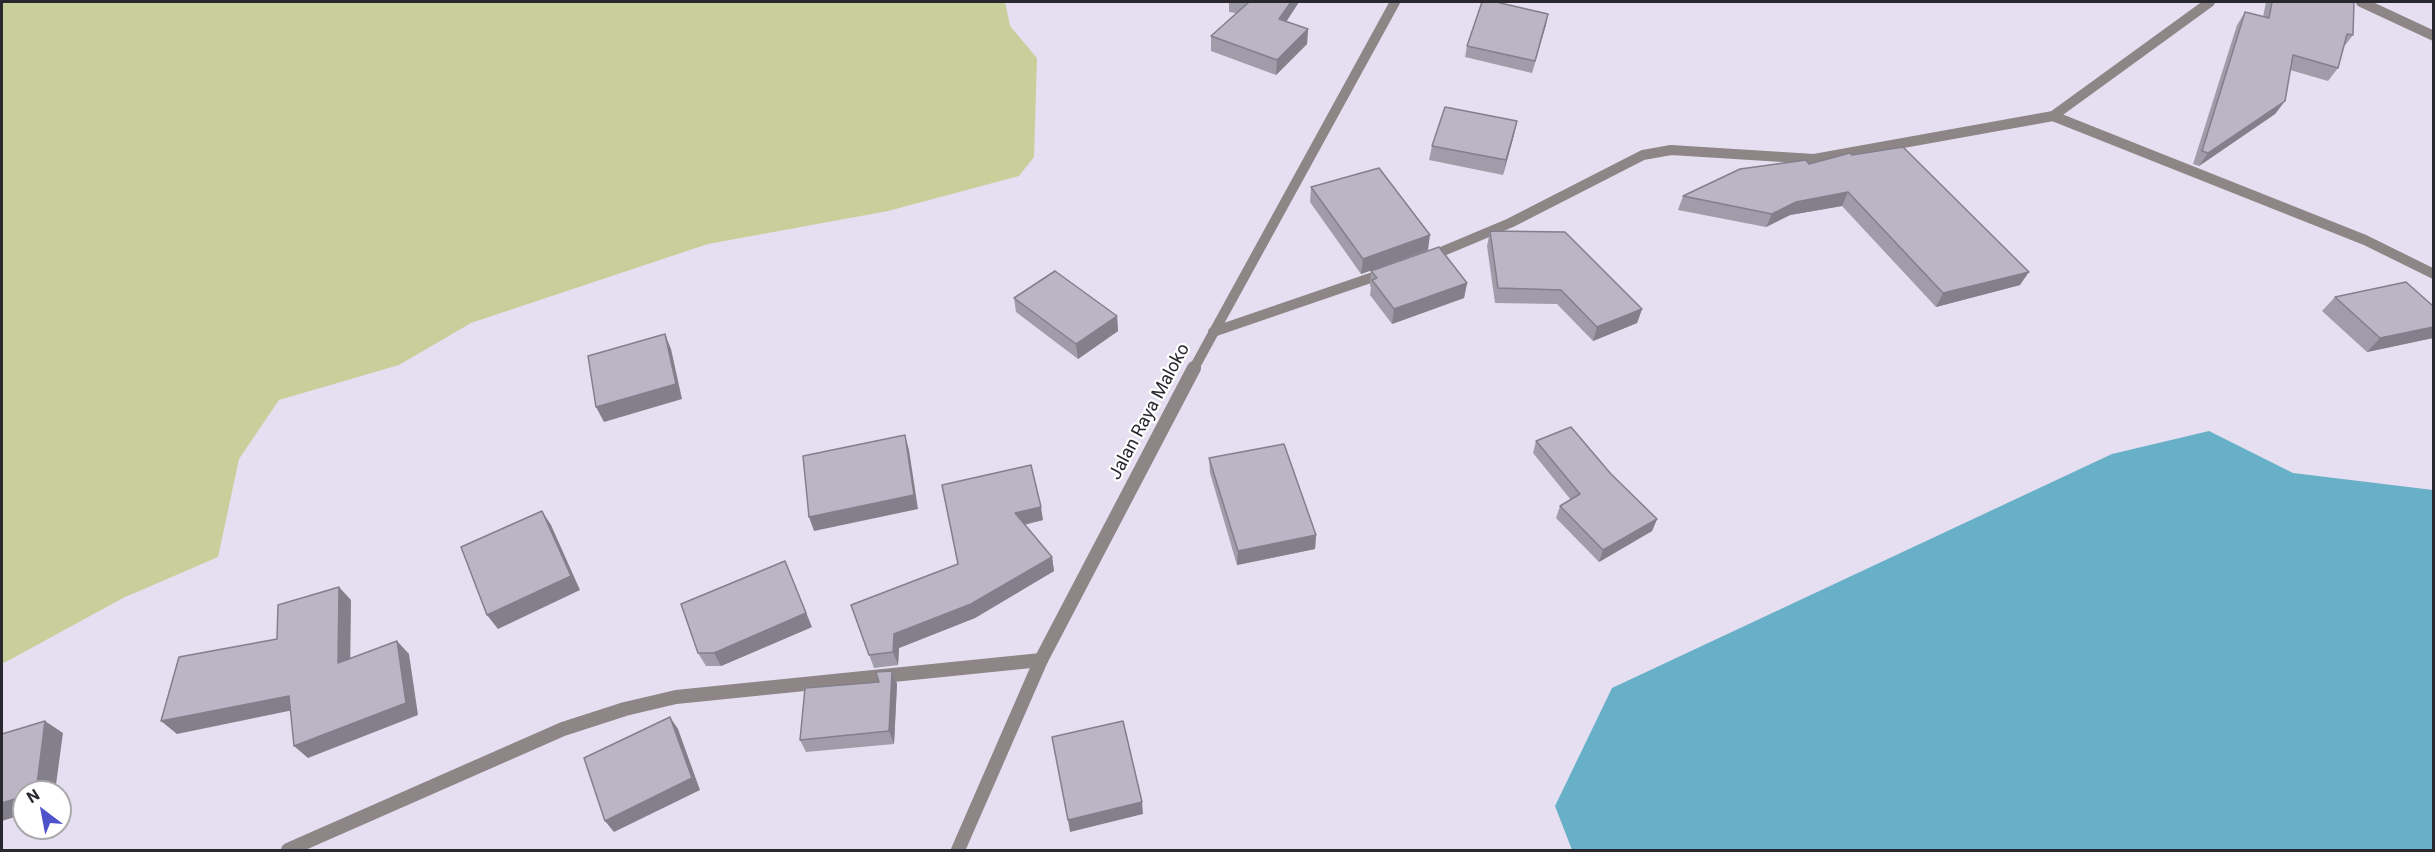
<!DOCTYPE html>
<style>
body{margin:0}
#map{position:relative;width:2435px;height:852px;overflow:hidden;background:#e5dff1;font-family:Roboto,sans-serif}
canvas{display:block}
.frame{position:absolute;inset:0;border:3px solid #2a282f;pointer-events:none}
.north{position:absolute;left:12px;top:780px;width:60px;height:60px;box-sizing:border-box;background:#fff;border:2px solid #aaa9ac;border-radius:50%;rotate:328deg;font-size:16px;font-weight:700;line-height:24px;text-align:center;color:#2a282f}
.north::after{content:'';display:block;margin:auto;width:21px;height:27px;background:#4e53c9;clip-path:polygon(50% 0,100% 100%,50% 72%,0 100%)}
</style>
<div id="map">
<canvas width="2435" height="852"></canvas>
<div class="frame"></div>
<div class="north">N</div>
</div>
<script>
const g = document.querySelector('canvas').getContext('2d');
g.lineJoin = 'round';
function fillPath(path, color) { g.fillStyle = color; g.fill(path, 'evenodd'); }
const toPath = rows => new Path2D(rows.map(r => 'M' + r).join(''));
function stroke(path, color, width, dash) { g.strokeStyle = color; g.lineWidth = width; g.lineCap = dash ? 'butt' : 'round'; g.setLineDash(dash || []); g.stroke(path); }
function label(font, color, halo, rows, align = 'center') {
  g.font = font + ' Roboto,sans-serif'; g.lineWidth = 4.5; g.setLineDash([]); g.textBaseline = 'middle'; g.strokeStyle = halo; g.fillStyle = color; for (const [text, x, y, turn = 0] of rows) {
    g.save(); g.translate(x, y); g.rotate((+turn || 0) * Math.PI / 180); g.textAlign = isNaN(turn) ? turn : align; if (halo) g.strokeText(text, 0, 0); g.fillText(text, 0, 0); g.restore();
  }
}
const green = toPath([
 [2,2,1005,2,1010,26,1037,58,1034,157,1019,176,888,211,708,244,471,323,399,365,279,400,239,459,218,557,123,598,2,664]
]);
const water = toPath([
 [2209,431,2293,473,2433,490,2433,850,1572,850,1555,806,1612,688,2112,454]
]);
const minorFar1 = toPath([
 [2361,2,2434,36],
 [2053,116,2210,2],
 [1429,257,1510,223,1643,155,1671,150,1814,159,2053,116,2365,240,2434,274],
 [1213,332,1385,273]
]);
const minor = toPath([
 [288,850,563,729,625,709,676,697,1041,660]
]);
const tertiaryFar1 = toPath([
 [1193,370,1395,2]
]);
const tertiary = toPath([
 [958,850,1041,660,1194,368]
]);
const wall = toPath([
 [1229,2,1299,2,1286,22,1308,29,1307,44,1276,75,1211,51,1211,36,1236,13,1229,12],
 [2266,2,2354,2,2353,35,2343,48,2338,68,2328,81,2290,70,2285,101,2275,114,2199,166,2193,164,2237,25,2245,12,2263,17],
 [1548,14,1532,73,1465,57,1467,46],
 [1514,135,1503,175,1429,160,1432,146],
 [1809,164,2020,285,1936,307,1842,206,1790,215,1766,227,1678,210,1683,196],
 [1311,187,1428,250,1361,274,1310,202],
 [1490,231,1642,309,1637,323,1593,341,1557,304,1495,303,1487,246],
 [1371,271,1467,283,1464,298,1392,324,1370,295,1371,287,1370,286],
 [2335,297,2433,306,2433,338,2367,352,2322,311],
 [1014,298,1117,316,1118,331,1078,359,1016,312],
 [1536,441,1611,474,1657,519,1652,531,1599,562,1556,518,1560,506,1571,500,1533,453],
 [1209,458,1316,535,1315,549,1237,565,1210,473],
 [942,485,1043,520,1025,525,1052,557,1054,571,975,618,899,648,898,665,874,668,851,605,958,564],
 [812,627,721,666,706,666,698,653],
 [892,671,897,684,894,744,806,752,800,740]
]);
const shadedWall = toPath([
 [1291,2,1299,2,1278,34,1279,19],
 [1548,14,1546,25,1532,73,1535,61],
 [1308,29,1307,44,1276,75,1277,60],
 [2285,101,2275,114,2199,166,2208,153],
 [1517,121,1514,135,1503,175,1506,160],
 [1848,192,1842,206,1790,215,1766,227,1772,214,1796,202],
 [1430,235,1428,250,1361,274,1363,259],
 [2029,272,2020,285,1936,307,1943,293],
 [1467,283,1464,298,1392,324,1394,309],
 [1642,309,1637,323,1593,341,1597,327],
 [1117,316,1118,331,1078,359,1076,344],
 [2433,327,2433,338,2367,352,2380,338],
 [665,334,671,349,682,399,604,422,596,407],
 [905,435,909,450,918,509,814,531,809,517],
 [1041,507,1043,520,1017,526,1015,513],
 [542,511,551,525,580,590,498,629,487,615],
 [1657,519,1652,531,1599,562,1603,550],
 [1316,535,1315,549,1237,565,1238,551],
 [1052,557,1054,571,975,618,899,648,898,665,893,652,894,634],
 [785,561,812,627,721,666,714,653],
 [339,587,351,600,350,676,338,663],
 [397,641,409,654,418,715,308,758,294,746],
 [892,671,897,684,894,744,889,731],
 [289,696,303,708,177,734,161,721],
 [670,717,678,729,700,790,614,832,605,821],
 [45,721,63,733,55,792,36,792],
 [24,796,24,814,2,821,2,803],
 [1142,802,1143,814,1070,832,1068,820]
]);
const building = toPath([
 [1248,2,1291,2,1279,19,1308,29,1277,60,1211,36,1249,2,1248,2],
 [1482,2,1496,2,1548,14,1535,61,1467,46,1482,2],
 [2272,2,2354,2,2353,35,2347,34,2338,68,2293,55,2285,101,2208,153,2202,151,2245,12,2269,18,2272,2],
 [1445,107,1517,121,1506,160,1432,146,1445,107],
 [1903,147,2029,272,1943,293,1848,192,1796,202,1772,214,1683,196,1740,169,1806,160,1809,164,1850,153,1852,155,1903,147],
 [1379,168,1430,235,1363,259,1311,187,1379,168],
 [1490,231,1565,232,1642,309,1597,327,1561,290,1498,288,1490,231],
 [1439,247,1467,283,1394,309,1372,280,1377,278,1371,271,1439,247],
 [1055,271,1117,316,1076,344,1014,298,1055,271],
 [2406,282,2433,306,2433,327,2380,338,2335,297,2406,282],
 [665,334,676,384,596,407,588,356,665,334],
 [1571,427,1611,474,1657,519,1603,550,1560,506,1580,494,1536,441,1571,427],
 [905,435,914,495,809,517,803,456,905,435],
 [1284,444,1316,535,1238,551,1209,458,1284,444],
 [1031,465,1041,507,1015,513,1052,557,971,604,894,634,893,652,869,655,851,605,958,564,942,485,1031,465],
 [542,511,571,576,487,615,461,547,542,511],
 [785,561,806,613,714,653,698,653,681,604,785,561],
 [339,587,338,663,397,641,406,703,294,746,289,696,161,721,179,657,277,639,278,605,339,587],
 [892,671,889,731,800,740,805,688,879,682,876,672,892,671],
 [670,717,692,778,605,821,584,758,670,717],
 [45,721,36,792,24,792,24,796,2,803,2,734,45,721],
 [1123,721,1142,802,1068,820,1052,737,1123,721]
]);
const streetNames = [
 ["Jalan Raya Maloko",1150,412,-62]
];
fillPath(green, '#c8cf9b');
fillPath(water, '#68b0c7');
stroke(minorFar1, '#8e8586', 10);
stroke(minor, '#8e8586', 14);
stroke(tertiaryFar1, '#8e8586', 10);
stroke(tertiary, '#8e8586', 14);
fillPath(wall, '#a19caa');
fillPath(shadedWall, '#837f8b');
fillPath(building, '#bbb5c6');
stroke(building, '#837f8b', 1.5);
label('18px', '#2a282f', '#fff', streetNames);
</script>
